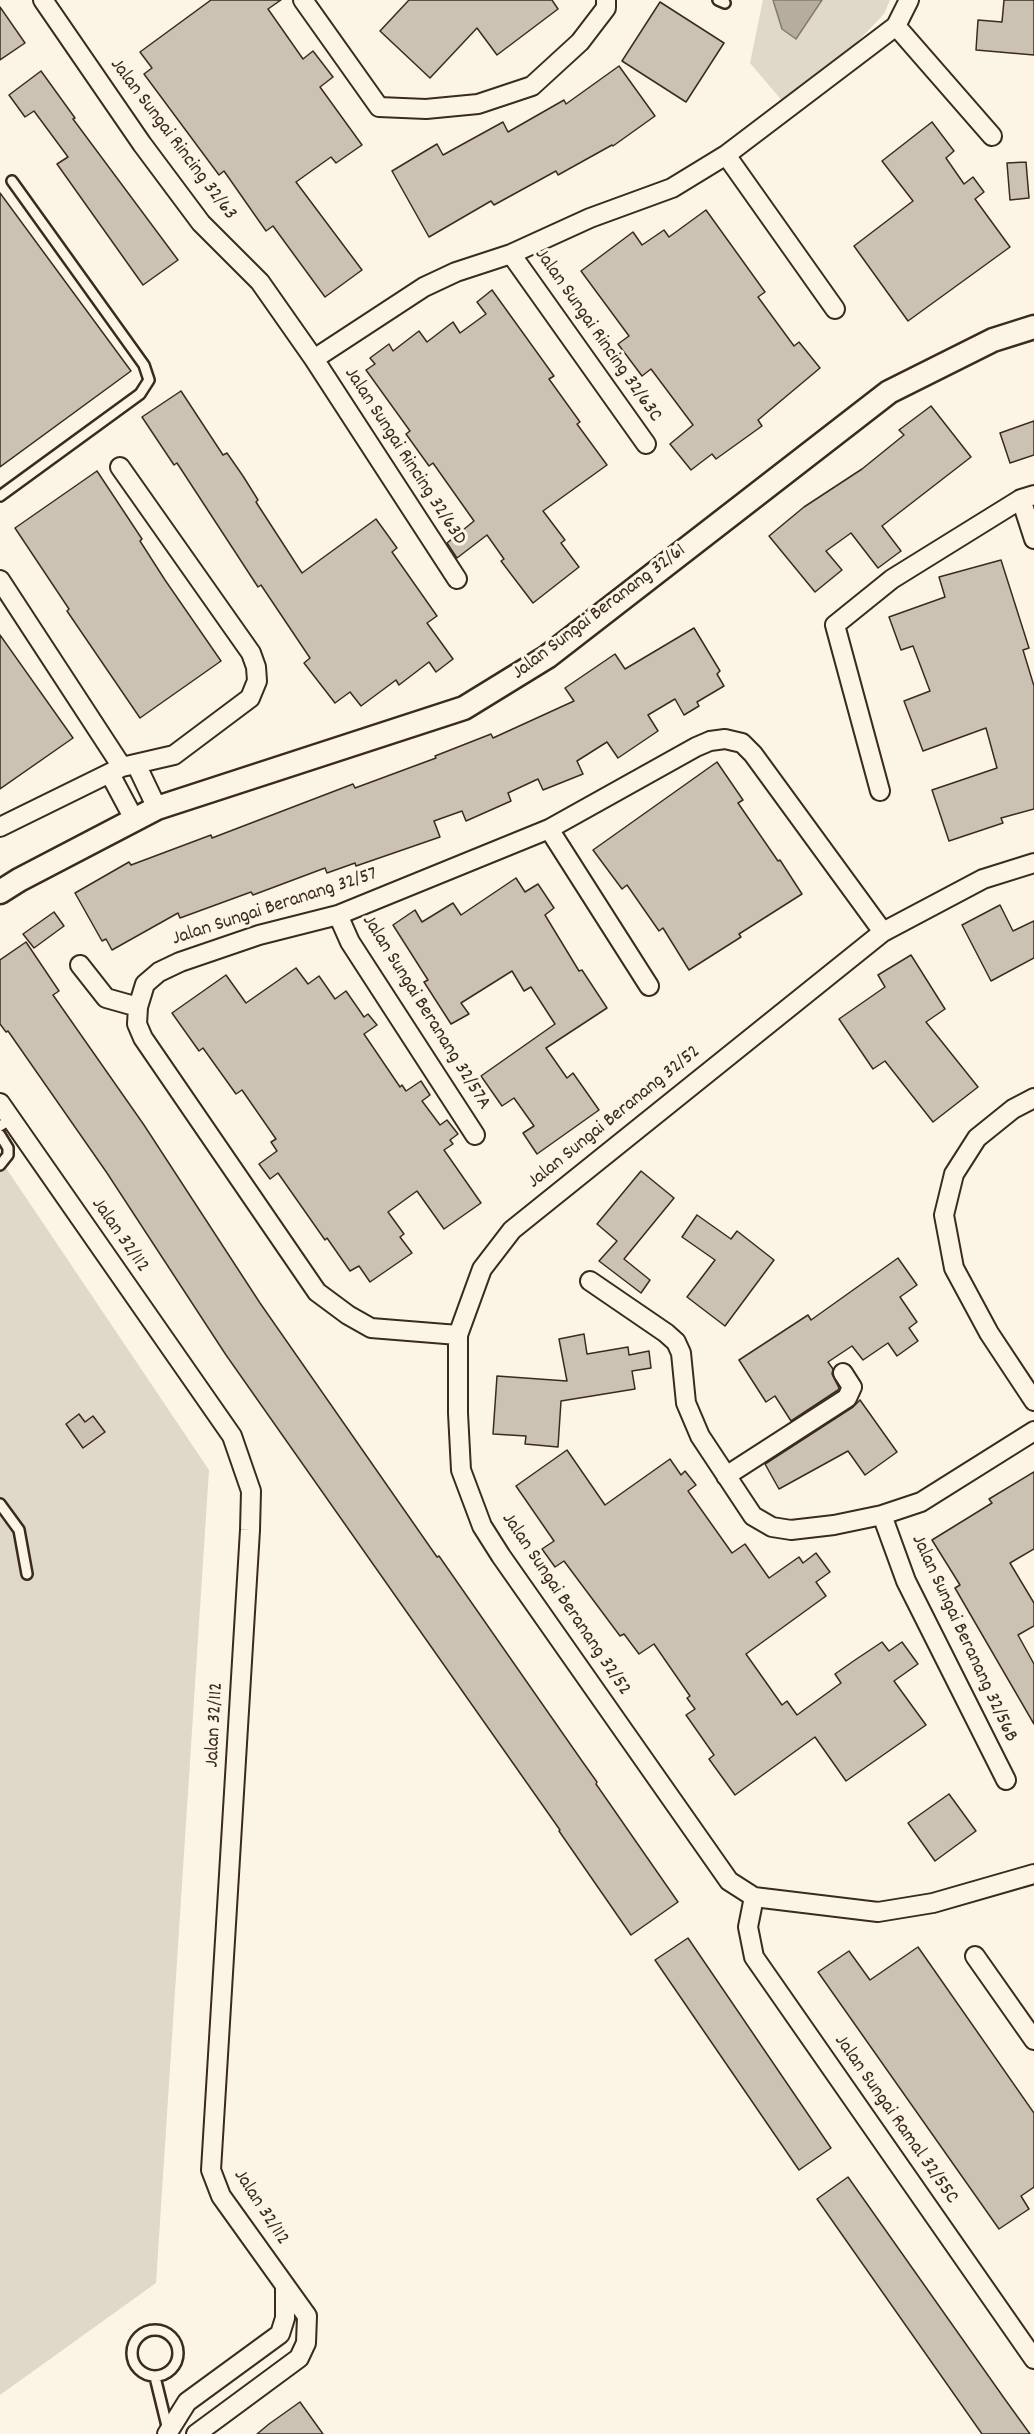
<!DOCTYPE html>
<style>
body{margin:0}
canvas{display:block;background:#fcf5e5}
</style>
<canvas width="1034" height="2434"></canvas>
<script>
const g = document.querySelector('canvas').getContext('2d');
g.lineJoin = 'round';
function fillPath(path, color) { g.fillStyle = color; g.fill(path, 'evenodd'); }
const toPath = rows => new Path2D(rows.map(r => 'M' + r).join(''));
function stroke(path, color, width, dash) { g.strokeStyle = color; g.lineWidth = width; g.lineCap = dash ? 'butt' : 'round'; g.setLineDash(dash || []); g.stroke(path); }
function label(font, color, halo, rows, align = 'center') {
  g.font = font + ' Dekko,sans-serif'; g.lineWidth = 6; g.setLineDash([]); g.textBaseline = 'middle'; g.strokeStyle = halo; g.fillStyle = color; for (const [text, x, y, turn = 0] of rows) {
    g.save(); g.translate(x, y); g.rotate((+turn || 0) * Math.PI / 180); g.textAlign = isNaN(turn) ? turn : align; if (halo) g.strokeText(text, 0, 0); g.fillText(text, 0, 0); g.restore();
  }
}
const green = toPath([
 [763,0,890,0,884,14,835,65,784,103,750,63],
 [0,1159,209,1470,156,2283,0,2395]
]);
const water = toPath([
 [773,0,822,0,796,39,782,29,773,0]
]);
const building = toPath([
 [211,0,281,0,268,9,303,59,313,51,333,77,320,87,362,145,336,163,331,157,296,182,362,270,325,297,273,226,266,231,224,171,219,175,144,74,152,68,140,52,211,0],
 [409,0,552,0,558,9,497,55,477,28,430,78,380,31,409,0],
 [1004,0,1034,0,1034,55,976,50,978,20,1002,22,1004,0],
 [660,2,724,43,686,102,622,61,660,2],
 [0,7,25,43,0,60,0,7],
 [619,66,655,116,613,146,612,145,558,175,556,171,494,205,491,201,429,237,392,171,437,144,443,155,503,122,508,132,564,100,566,104,619,66],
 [41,71,75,118,73,119,178,260,143,285,57,164,68,157,34,111,25,117,9,95,41,71],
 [932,122,954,151,946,158,964,184,973,177,984,192,975,199,1010,247,908,321,854,246,913,201,882,161,932,122],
 [1026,162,1029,198,1010,200,1007,163,1026,162],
 [0,193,131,371,0,467,0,193],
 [706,210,765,292,758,297,794,346,799,342,820,368,758,420,762,426,716,459,712,454,691,470,670,444,693,425,651,369,642,376,618,344,629,336,581,271,633,232,642,245,664,230,669,237,706,210],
 [492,290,554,376,549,379,580,422,577,424,607,465,543,511,565,540,561,543,579,567,533,603,501,561,504,559,487,535,457,558,447,543,474,521,433,463,429,466,406,434,410,431,366,370,375,364,370,358,389,344,393,351,419,331,427,342,453,322,460,333,486,314,477,302,492,290],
 [181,391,223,455,227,453,243,476,258,500,256,502,302,573,376,519,397,548,392,552,437,616,427,623,453,659,436,672,429,662,399,685,396,680,361,706,350,692,335,703,304,663,310,658,261,585,258,587,177,463,174,465,142,417,181,391],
 [931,406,971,457,882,526,901,551,878,568,851,533,826,551,842,570,815,592,769,536,804,507,862,469,904,435,899,430,931,406],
 [1034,421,1034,455,1010,463,1000,433,1034,421],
 [97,471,142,539,140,541,165,580,221,661,140,718,67,611,69,609,15,528,97,471],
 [1001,560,1029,648,1023,650,1034,686,1034,809,1001,818,1003,823,949,841,932,790,997,768,986,728,923,751,904,701,930,691,913,646,901,650,889,617,945,597,939,577,1001,560],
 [694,628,720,671,717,674,724,686,697,702,699,706,684,715,675,699,648,715,658,731,618,758,607,742,577,761,583,774,543,790,538,779,508,793,511,801,466,821,462,811,434,821,440,837,356,866,355,863,327,873,325,868,253,895,251,892,180,918,178,913,112,950,106,939,102,941,75,893,129,862,131,865,211,835,212,838,353,784,355,788,436,758,435,756,491,734,493,738,574,701,565,688,615,654,625,669,694,628],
 [0,635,73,738,0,789,0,635],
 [717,762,743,800,738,803,778,861,780,860,802,894,739,934,741,937,689,970,663,928,659,931,627,885,622,889,593,850,717,762],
 [516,878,525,892,538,884,554,908,545,915,579,971,582,970,607,1008,546,1048,567,1078,573,1073,599,1110,537,1154,523,1133,534,1126,514,1098,502,1106,481,1076,555,1024,531,987,524,991,512,971,461,1003,469,1014,451,1024,424,982,428,980,393,925,415,910,422,922,453,903,461,915,516,878],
 [1000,905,1013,931,1034,921,1034,958,991,981,962,925,1000,905],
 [54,912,64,926,34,948,23,934,54,912],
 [26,942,59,991,53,995,144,1125,260,1303,437,1557,439,1556,582,1761,597,1782,596,1784,678,1902,631,1935,559,1831,560,1830,226,1355,107,1173,8,1031,6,1032,0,1024,0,960,26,942],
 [911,955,945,1009,926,1022,978,1087,933,1122,885,1061,873,1069,839,1019,885,987,878,975,911,955],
 [296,968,308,984,319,976,335,999,346,991,364,1017,368,1014,377,1025,364,1034,400,1087,402,1085,406,1091,421,1081,430,1095,422,1101,440,1125,447,1120,458,1134,450,1140,453,1144,444,1150,481,1203,444,1229,417,1191,388,1212,404,1234,400,1237,412,1253,370,1282,359,1266,350,1271,327,1238,325,1240,278,1173,270,1179,259,1164,277,1151,271,1142,276,1139,242,1090,236,1094,203,1048,199,1051,172,1013,226,975,246,1003,296,968],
 [641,1171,674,1198,624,1259,650,1280,641,1293,599,1261,617,1241,597,1224,641,1171],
 [697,1215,731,1239,737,1231,774,1260,725,1326,687,1297,715,1260,682,1237,697,1215],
 [898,1258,917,1285,900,1297,917,1322,909,1328,918,1341,897,1356,888,1343,863,1360,852,1346,828,1362,833,1369,832,1374,839,1388,838,1390,791,1421,775,1396,766,1402,739,1360,808,1315,811,1320,898,1258],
 [584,1334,587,1354,628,1347,629,1355,649,1351,651,1368,632,1371,635,1389,561,1401,558,1447,525,1444,526,1436,493,1434,497,1376,567,1381,559,1339,584,1334],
 [860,1400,897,1452,865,1475,848,1451,779,1489,765,1464,853,1407,860,1400],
 [79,1414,85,1422,93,1416,105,1432,83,1448,66,1424,79,1414],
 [567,1450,605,1505,670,1459,681,1475,685,1471,696,1485,688,1491,732,1553,745,1544,769,1578,799,1557,803,1563,816,1553,830,1572,816,1582,826,1596,746,1654,782,1705,787,1701,797,1715,841,1683,835,1674,855,1660,882,1642,889,1651,902,1642,918,1664,894,1681,926,1725,846,1781,815,1737,735,1795,709,1759,714,1755,686,1715,695,1709,687,1698,690,1696,654,1644,639,1654,624,1634,620,1636,564,1561,555,1567,542,1549,554,1541,516,1486,567,1450],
 [1034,1472,1034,1549,1010,1563,1034,1603,1034,1626,1018,1635,1034,1664,1034,1724,955,1588,960,1585,932,1540,992,1503,989,1499,1034,1472],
 [949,1794,976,1831,935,1861,908,1823,949,1794],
 [688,1938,831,2148,799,2170,655,1960,688,1938],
 [918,1947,1034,2113,1034,2187,1021,2196,1029,2209,999,2229,818,1972,849,1951,870,1980,918,1947],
 [848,2177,1004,2398,1030,2434,982,2434,817,2199,848,2177],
 [300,2402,323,2434,257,2434,269,2424,300,2402]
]);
const service = toPath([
 [718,0,725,3],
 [0,496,140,394,149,380,144,365,12,181],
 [0,1126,11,1119],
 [0,1135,8,1148,8,1155,0,1165],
 [0,1504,19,1530,27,1574],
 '132 2353a23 23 0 1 1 46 0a23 23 0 1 1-46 0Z',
 [155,2377,168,2430]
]);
const minor = toPath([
 [43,0,142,144,201,223,260,282,314,359,457,579],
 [303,0,379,107,426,109,478,104,532,86,580,42,606,8,606,0],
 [896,26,992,136],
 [726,155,835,309],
 [511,254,646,444],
 [314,359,424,287,456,272,511,254,590,218,672,188,726,155,896,26,909,0],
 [1021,499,1034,539],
 [0,580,122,767],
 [136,764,157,808],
 [110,774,134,819],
 [880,791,835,625,892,579,1021,499,1034,495],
 [0,827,122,767,174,755,250,698,257,681,256,667,251,653,120,467],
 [549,829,649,986],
 [1034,863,983,879,883,932,512,1230,482,1269,458,1335,458,1413,461,1470,482,1526,501,1556,729,1881,754,1897,878,1912,933,1903,1034,1874],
 [338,915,350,942,475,1135],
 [80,965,106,998,138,1007],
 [1034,1098,1013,1109,977,1138,954,1174,944,1215,954,1268,989,1333,1034,1401],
 [0,1103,232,1436,251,1491,250,1530,211,2170,221,2196,307,2316,306,2343,299,2358,196,2434],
 [590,1281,666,1333,676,1342,681,1353,686,1403,700,1436,753,1516,772,1527,791,1530,834,1525,882,1515,921,1502,1034,1431],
 [458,1335,371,1328,348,1315,317,1292,143,1038,137,1024,138,1007,145,984,159,972,180,962,259,935,338,915,549,829,696,747,710,741,725,739,742,743,753,754,883,932],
 [726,1476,847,1398,852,1387,843,1373],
 [882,1515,906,1581,1006,1780],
 [754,1897,748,1927,754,1957,1034,2359],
 [975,1956,1034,2040],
 [167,2434,187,2402,280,2334,285,2318,285,2285]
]);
const tertiary = toPath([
 [0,892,19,880,157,808,464,708,547,657,889,392,993,340,1034,327]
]);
const streetNames = [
 ["Jalan Sungai Rincing 32/63",172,140,53],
 ["Jalan Sungai Rincing 32/63C",597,336,55],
 ["Jalan Sungai Rincing 32/63D",404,457,57],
 ["Jalan Sungai Beranang 32/61",600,613,-37],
 ["Jalan Sungai Beranang 32/57",275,908,-18],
 ["Jalan Sungai Beranang 32/57A",425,1013,58],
 ["Jalan Sungai Beranang 32/52",615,1118,-39],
 ["Jalan 32/112",119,1236,55],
 ["Jalan Sungai Beranang 32/52",565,1605,56],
 ["Jalan Sungai Beranang 32/56B",963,1639,65],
 ["Jalan 32/112",216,1725,-87],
 ["Jalan Sungai Ramal 32/55C",895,2120,55],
 ["Jalan 32/112",260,2208,57]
];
fillPath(green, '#e0d8c8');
fillPath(water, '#b7ad9e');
stroke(water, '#85796b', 1.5);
fillPath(building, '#ccc2b3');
stroke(building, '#3b2a1e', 1.5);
stroke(service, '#3b2a1e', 14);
stroke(minor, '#3b2a1e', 22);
stroke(tertiary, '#3b2a1e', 27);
stroke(service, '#fcf5e5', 9);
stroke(minor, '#fcf5e5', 18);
stroke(tertiary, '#fcf5e5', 22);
label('20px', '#3b2a1e', '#fcf5e5', streetNames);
</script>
